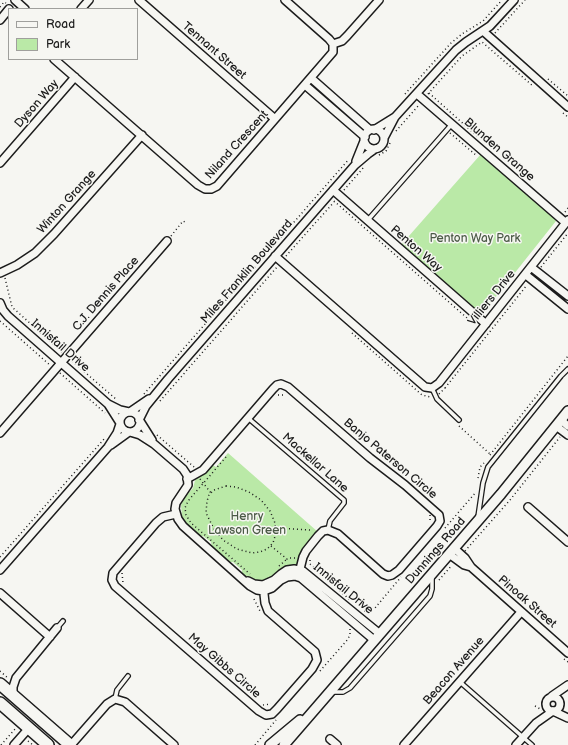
<!DOCTYPE html>
<style>
body{margin:0}
#map{position:relative;width:568px;height:745px;overflow:hidden;background:#f6f6f2;font-family:"Balsamiq Sans",sans-serif}
canvas{display:block}
.legend{position:absolute;left:8px;top:8px;width:130px;height:52px;box-sizing:border-box;background:#f6f6f2;border:1px solid #9f9f9c;margin:0;padding:5px 7px;list-style:none;font-size:12px;color:#1c1c1c}
.legend li{display:flex;align-items:center;gap:8px;height:20px}
.legend b{width:20px;border:1px solid #9f9f9c}
</style>
<div id="map">
<canvas width="568" height="745"></canvas>
<ul class="legend">
<li><b style="height:5px;background:#f6f6f2"></b>Road</li>
<li><b style="height:11px;background:#bae9a7"></b>Park</li>
</ul>
</div>
<script>
const g = document.querySelector('canvas').getContext('2d');
g.lineJoin = 'round';
function fillPath(path, color) { g.fillStyle = color; g.fill(path, 'evenodd'); }
const toPath = rows => new Path2D(rows.map(r => 'M' + r).join(''));
function stroke(path, color, width, dash) { g.strokeStyle = color; g.lineWidth = width; g.lineCap = dash ? 'butt' : 'round'; g.setLineDash(dash || []); g.stroke(path); }
function label(font, color, halo, rows, align = 'center') {
  g.font = font + ' "Balsamiq Sans",sans-serif'; g.lineWidth = 3; g.setLineDash([]); g.textBaseline = 'middle'; g.strokeStyle = halo; g.fillStyle = color; for (const [text, x, y, turn = 0] of rows) {
    g.save(); g.translate(x, y); g.rotate((+turn || 0) * Math.PI / 180); g.textAlign = isNaN(turn) ? turn : align; if (halo) g.strokeText(text, 0, 0); g.fillText(text, 0, 0); g.restore();
  }
}
const green = toPath([
 [481,154,551,215,556,221,483,313,474,308,401,245],
 [228,453,318,532,296,566,271,580,259,582,249,579,242,574,242,570,233,562,230,562,212,547,211,542,203,536,200,536,188,527,182,517,181,505,184,498,193,488,196,477,211,464,216,467]
]);
const path = toPath([
 [0,7,4,2,6,3],
 [495,33,525,0],
 [548,79,568,96],
 [429,93,477,136],
 [405,94,451,43,462,34,483,21,502,0],
 [428,94,462,56,482,42,533,86],
 [563,113,568,117],
 [396,131,419,105],
 [450,133,477,156],
 [379,155,386,151,391,141],
 [344,190,364,167],
 [334,201,475,325],
 [565,212,568,208],
 [171,236,183,221,185,222],
 [286,256,334,202],
 [541,267,568,233],
 [5,278,12,307,62,352],
 [0,321,51,366],
 [352,333,422,395,430,397],
 [72,361,117,400],
 [60,373,105,413],
 [445,388,527,285],
 [144,394,349,159],
 [439,394,445,388,443,387],
 [278,395,286,395],
 [160,401,277,267],
 [459,426,490,454],
 [157,435,194,467],
 [490,455,568,356],
 [226,457,188,501,185,508,186,515,191,523,250,574],
 [478,478,480,467,484,463],
 [200,479,211,493],
 [226,486,236,487,249,492,261,500,270,511,275,523,276,533,273,543,267,549,260,552,252,553,237,549,223,540,214,529,206,513,207,501,209,495,214,490,226,486],
 [430,515,430,523],
 [277,528,311,530],
 [445,528,476,492],
 [271,546,287,559,288,558,296,558],
 [465,551,510,500,560,437],
 [0,557,105,438],
 [310,560,310,564,350,600],
 [279,566,287,559],
 [122,573,123,583],
 [439,580,452,565],
 [254,599,260,611],
 [364,611,369,611,375,608,401,577],
 [564,659,568,662],
 [0,671,9,679],
 [320,671,348,639,350,634,350,628],
 [263,705,271,704],
 [535,706,542,710],
 [28,741,33,745],
 [1,745,15,729],
 [255,745,276,720]
]);
const service = toPath([
 [367,221,452,124],
 [432,388,437,399,459,420],
 [248,418,344,500,344,503,330,521,328,530],
 [478,517,483,483,488,467,561,376,568,369],
 [57,628,63,621],
 [460,682,532,745],
 [331,692,343,692,350,688,430,596,432,589,432,577],
 [115,699,117,690,128,676]
]);
const minor = toPath([
 [15,0,25,9],
 [139,0,275,119],
 [81,9,89,0],
 [0,20,9,9],
 [483,31,568,107],
 [333,44,342,41,347,36,379,0],
 [54,59,198,185,205,189,211,189,217,186,333,52,333,44,329,39,285,0],
 [311,78,370,130],
 [305,85,365,137],
 [417,94,566,223],
 '364 139a10 10 0 1 1 20 0a10 10 0 1 1-20 0Z',
 [374,130,395,117],
 [384,138,395,117,456,50,466,42,490,26,514,0],
 [356,161,364,141],
 [0,163,75,77],
 [333,190,486,324],
 [275,256,425,387,432,388,439,383,568,220],
 [531,267,568,296],
 [0,273,17,265,35,253,54,234,142,135],
 [526,275,568,309],
 [0,303,3,310,8,316,108,404,120,410,129,412],
 [108,404,120,423],
 '120 422a10 10 0 1 1 20 0a10 10 0 1 1-20 0Z',
 [130,412,149,399],
 [139,420,146,406,168,379,355,165,368,154,375,149],
 [561,420,568,426],
 [140,421,152,440],
 [556,426,568,435],
 [130,432,140,435,154,444,183,469,187,475,188,485,176,503,175,509,178,519,183,526,250,586,257,590,264,591,272,588,281,580,287,577,295,576,301,578,374,640],
 [0,433,167,241],
 [111,445,129,432],
 [187,479,203,470,273,389,277,385,281,384,288,387,370,458,405,485,439,515,440,521,437,526,399,570,392,575,388,576,383,574,338,534,328,530,323,531,318,536,306,551,303,557,298,577],
 [528,507,568,542],
 [176,514,163,517,156,523,113,573,112,580,115,586,259,711,266,715,272,714,277,709,312,669,317,660,315,652,268,611,265,603,263,585],
 [454,548,465,558,471,567,568,653],
 [449,554,464,565,471,567],
 [0,570,108,447,117,433,120,424],
 [248,581,254,584,263,585,274,580,281,574,287,570,294,569,303,571,380,634],
 [0,593,50,637],
 [13,695,13,687,16,678,57,628],
 [552,696,568,685],
 '546 704a7 7 0 1 1 14 0a7 7 0 1 1-14 0Z',
 [553,711,568,718],
 [330,739,337,745],
 [14,745,29,728],
 [71,745,107,704,115,699,125,702,174,745],
 [404,745,521,612],
 [516,745,536,723,553,711]
]);
const tertiary = toPath([
 [270,745,300,720],
 [284,745,501,494,568,411]
]);
const secondary = toPath([
 [0,684,70,745],
 [0,703,48,745]
]);
const streetNames = [
 ["Tennant Street",214,51,41],
 ["Dyson Way",37,104,-49],
 ["Niland Crescent",237,145,-48],
 ["Blunden Grange",499,150,41],
 ["Winton Grange",67,202,-48],
 ["Penton Way",416,249,41],
 ["Miles Franklin Boulevard",247,272,-49],
 ["C.J. Dennis Place",106,294,-49],
 ["Villiers Drive",492,298,-51],
 ["Innisfail Drive",60,346,41],
 ["Banjo Paterson Circle",390,459,40],
 ["Mackellar Lane",315,463,41],
 ["Dunnings Road",436,551,-49],
 ["Innisfail Drive",343,589,39],
 ["Pinoak Street",527,602,41],
 ["May Gibbs Circle",224,666,41],
 ["Beacon Avenue",454,671,-49]
];
const parkNames = [
 ["Penton Way Park",475,239],
 ["Henry",247,517],
 ["Lawson Green",247,531]
];
fillPath(green, '#bae9a7');
stroke(service, '#1c1c1c', 6);
stroke(minor, '#1c1c1c', 10);
stroke(tertiary, '#1c1c1c', 12);
stroke(secondary, '#1c1c1c', 14);
stroke(path, '#1c1c1c', 1.5, [1, 3]);
stroke(service, '#f6f6f2', 3.5);
stroke(minor, '#f6f6f2', 7);
stroke(tertiary, '#f6f6f2', 9);
stroke(secondary, '#f6f6f2', 11);
label('12px', '#1c1c1c', '#f6f6f2', streetNames);
label('12px', '#4b5a46', '#f6f6f2', parkNames);
</script>
